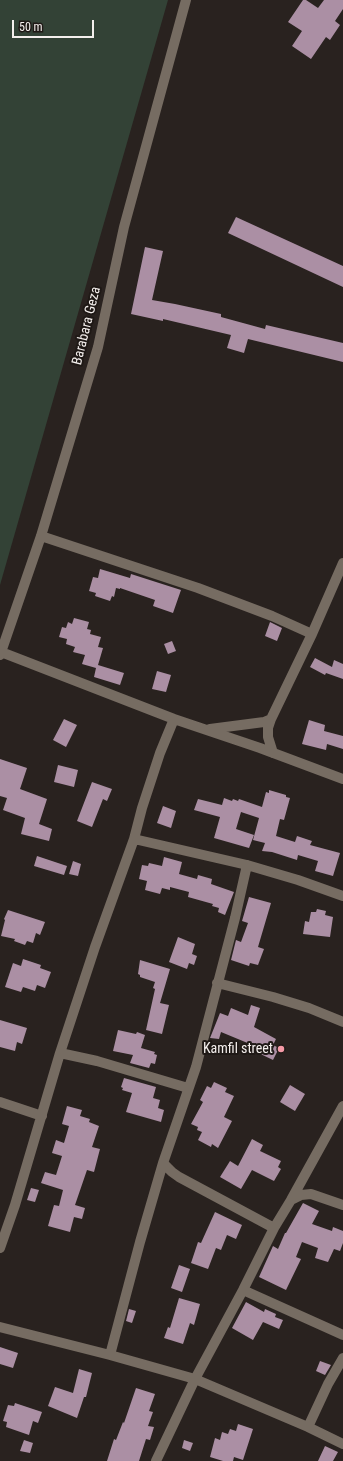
<!DOCTYPE html>
<style>
body{margin:0}
#map{position:relative;width:343px;height:1461px;overflow:hidden;background:#29221f;font-family:"Roboto Condensed",sans-serif}
canvas{display:block}
.scale{position:absolute;left:12px;top:20px;width:82px;height:18px;box-sizing:border-box;border:2px solid #f4efed;border-top:0;padding-left:5px;font-size:12px;line-height:14px;white-space:nowrap;color:#f4efed;-webkit-text-stroke:3px #1f1916;paint-order:stroke}
</style>
<div id="map">
<canvas width="343" height="1461"></canvas>
<div class="scale">50 m</div>
</div>
<script>
const g = document.querySelector('canvas').getContext('2d');
g.lineJoin = 'round';
function fillPath(path, color) { g.fillStyle = color; g.fill(path, 'evenodd'); }
const toPath = rows => new Path2D(rows.map(r => 'M' + r).join(''));
function stroke(path, color, width, dash) { g.strokeStyle = color; g.lineWidth = width; g.lineCap = dash ? 'butt' : 'round'; g.setLineDash(dash || []); g.stroke(path); }
function label(font, color, halo, rows, align = 'center') {
  g.font = font + ' "Roboto Condensed",sans-serif'; g.lineWidth = 4; g.setLineDash([]); g.textBaseline = 'middle'; g.strokeStyle = halo; g.fillStyle = color; for (const [text, x, y, turn = 0] of rows) {
    g.save(); g.translate(x, y); g.rotate((+turn || 0) * Math.PI / 180); g.textAlign = isNaN(turn) ? turn : align; if (halo) g.strokeText(text, 0, 0); g.fillText(text, 0, 0); g.restore();
  }
}
const green = toPath([
 [0,0,168,0,0,585]
]);
const building = toPath([
 [303,0,306,0,318,8,324,0,343,0,343,9,335,21,340,25,330,40,326,37,311,59,292,46,302,31,288,22],
 [236,217,343,266,343,287,228,233],
 [145,247,163,251,152,300,175,304,221,314,221,317,265,329,266,325,343,343,343,362,248,339,244,353,227,348,231,335,163,319,163,321,131,314],
 [100,569,130,578,131,574,181,590,173,613,153,606,155,600,120,588,120,589,116,588,114,597,112,596,110,601,95,596,96,593,89,591,93,577,98,578],
 [74,618,89,622,87,629,91,630,90,634,101,637,98,647,103,648,98,665,124,673,120,685,94,677,96,668,82,664,85,655,73,652,75,647,66,644,67,639,59,637,62,627,66,628,68,622,72,624],
 [270,622,282,628,277,641,265,636],
 [172,641,176,651,168,654,164,644],
 [315,658,332,667,334,660,343,664,343,679,326,673,325,675,310,667],
 [157,671,171,675,166,692,152,689],
 [64,719,77,725,66,747,53,740],
 [309,720,325,725,324,731,343,736,343,749,327,744,326,750,302,744],
 [0,759,27,768,20,789,47,799,39,824,52,829,49,841,21,834,25,818,3,810,7,798,0,796],
 [58,765,78,770,74,787,54,782],
 [92,782,112,789,107,801,103,799,92,827,77,821],
 [269,790,286,795,286,797,290,798,284,820,280,819,276,836,295,842,297,836,312,841,310,845,340,853,333,876,315,871,318,861,298,855,297,860,272,852,262,851,265,843,253,840,259,818,241,812,236,829,254,835,249,848,214,838,220,817,194,810,198,799,222,805,224,798,232,801,233,799,238,801,239,799,262,807,266,792,269,793],
 [163,806,176,811,171,828,157,823],
 [37,856,67,866,64,875,34,866],
 [164,857,182,862,179,874,197,879,198,875,212,879,211,884,234,892,225,915,218,912,219,908,212,906,213,904,188,897,189,892,170,887,170,890,162,888,160,894,145,890,147,881,139,879,142,865,148,866,149,863,162,866],
 [73,861,81,864,78,876,69,874],
 [249,897,271,903,258,947,264,949,258,965,250,963,249,966,231,960,236,940,241,942,248,923,242,921],
 [317,909,326,911,325,915,333,917,330,937,303,934,305,921,309,922,311,912,316,912],
 [8,910,45,922,40,935,36,933,33,943,27,941,25,945,14,941,15,939,1,936,5,920,4,919],
 [178,937,195,944,192,954,197,956,194,965,189,963,187,969,169,962],
 [23,959,41,965,40,968,51,972,45,988,37,985,35,991,23,987,21,992,5,987,13,963,21,966],
 [140,960,170,969,160,1003,169,1005,162,1034,146,1030,155,989,153,988,155,982,140,977,140,975,138,974],
 [251,1005,260,1008,254,1027,276,1039,273,1045,279,1048,273,1060,248,1048,250,1044,221,1032,219,1039,210,1038,220,1013,228,1016,231,1008,248,1015],
 [0,1020,27,1028,22,1044,17,1042,15,1051,0,1047],
 [118,1030,136,1034,137,1032,145,1035,141,1048,155,1052,154,1054,157,1055,155,1064,151,1063,149,1068,130,1063,133,1055,113,1051],
 [124,1078,156,1087,153,1098,160,1100,158,1108,164,1110,161,1122,126,1112,132,1093,122,1090,123,1088,121,1087],
 [214,1082,227,1088,225,1092,234,1096,224,1117,232,1121,218,1148,212,1144,211,1147,198,1140,202,1132,197,1130,198,1127,191,1124,203,1102,200,1100,207,1086,211,1088],
 [290,1085,305,1094,295,1111,280,1102],
 [67,1106,82,1110,80,1116,90,1119,89,1122,99,1126,92,1147,100,1149,94,1172,87,1170,75,1205,85,1208,82,1219,74,1217,70,1232,48,1226,54,1205,59,1206,63,1190,41,1183,45,1172,56,1175,62,1156,52,1153,56,1140,64,1143,69,1126,62,1124],
 [252,1139,263,1145,260,1151,281,1161,278,1167,281,1169,274,1181,252,1170,241,1189,220,1177,230,1161,238,1166],
 [31,1188,39,1190,35,1202,27,1200],
 [303,1203,319,1211,312,1224,332,1231,333,1227,343,1231,343,1243,340,1251,334,1249,328,1262,315,1258,318,1248,302,1242,296,1257,301,1259,286,1290,259,1277,273,1246,278,1249,285,1233,286,1233],
 [215,1212,242,1225,236,1239,227,1235,221,1250,216,1248,208,1269,191,1263,198,1242,201,1243],
 [179,1265,190,1269,182,1292,171,1288],
 [179,1298,200,1304,194,1325,190,1323,183,1344,164,1338,168,1327,170,1328],
 [246,1302,264,1312,265,1309,276,1314,275,1317,283,1320,279,1329,263,1322,253,1340,232,1328],
 [129,1309,136,1311,132,1323,126,1321],
 [0,1347,18,1353,13,1368,0,1364],
 [320,1361,331,1365,325,1375,316,1371],
 [79,1369,92,1373,86,1397,84,1397,77,1418,48,1406,55,1387,73,1393],
 [136,1388,155,1394,149,1411,153,1412,148,1426,154,1427,150,1440,146,1439,139,1461,107,1461,114,1439,116,1440,123,1422,124,1423],
 [15,1403,42,1412,38,1423,33,1421,29,1435,6,1427,7,1422,3,1421,8,1405,14,1406],
 [238,1424,253,1429,243,1460,234,1457,233,1461,223,1461,210,1457,215,1438,220,1440,222,1432,228,1434,230,1429,236,1431],
 [24,1440,33,1443,30,1453,20,1451],
 [184,1440,193,1443,190,1451,182,1448],
 [325,1446,338,1452,333,1461,318,1461]
]);
const minor = toPath([
 [41,536,198,588,272,616,312,634],
 [1,652,174,719,260,748,343,779],
 [0,655,41,536,98,347,124,227,186,0],
 [210,729,264,722,271,719],
 [273,753,268,737,268,728,271,719,312,634,343,563],
 [134,839,247,865,298,880,343,896],
 [217,983,273,997,309,1008,343,1022],
 [60,1053,97,1061,188,1088],
 [0,1102,42,1116],
 [163,1163,172,1172,179,1177,274,1228],
 [291,1200,301,1195,311,1194,343,1205],
 [0,1248,15,1205,60,1053,95,947,134,839,142,808,160,753,174,719],
 [243,1290,343,1335],
 [0,1327,110,1355,195,1379,308,1427,343,1444],
 [110,1355,140,1242,163,1163,196,1067,235,918,247,865],
 [308,1427,328,1384,343,1358],
 [156,1461,195,1379,243,1290,274,1228,291,1200,343,1106]
]);
const markers = [
 [281,1049,4,"#f49aa6"]
];
const streetNames = [
 ["Barabara Geza",87,326,-76]
];
const poiNames = [
 ["Kamfil street",273,1049]
];
fillPath(green, '#334236');
fillPath(building, '#ab8fa4');
stroke(minor, '#766c62', 10);
for (const [x, y, r, color] of markers) { const dot = new Path2D(); dot.arc(x, y, r, 0, 2 * Math.PI); g.fillStyle = color; g.fill(dot); stroke(dot, '#1f1916', 1.5); }
label('14px', '#f4efed', '#1f1916', streetNames);
label('14px', '#f4efed', '#1f1916', poiNames, 'right');
</script>
